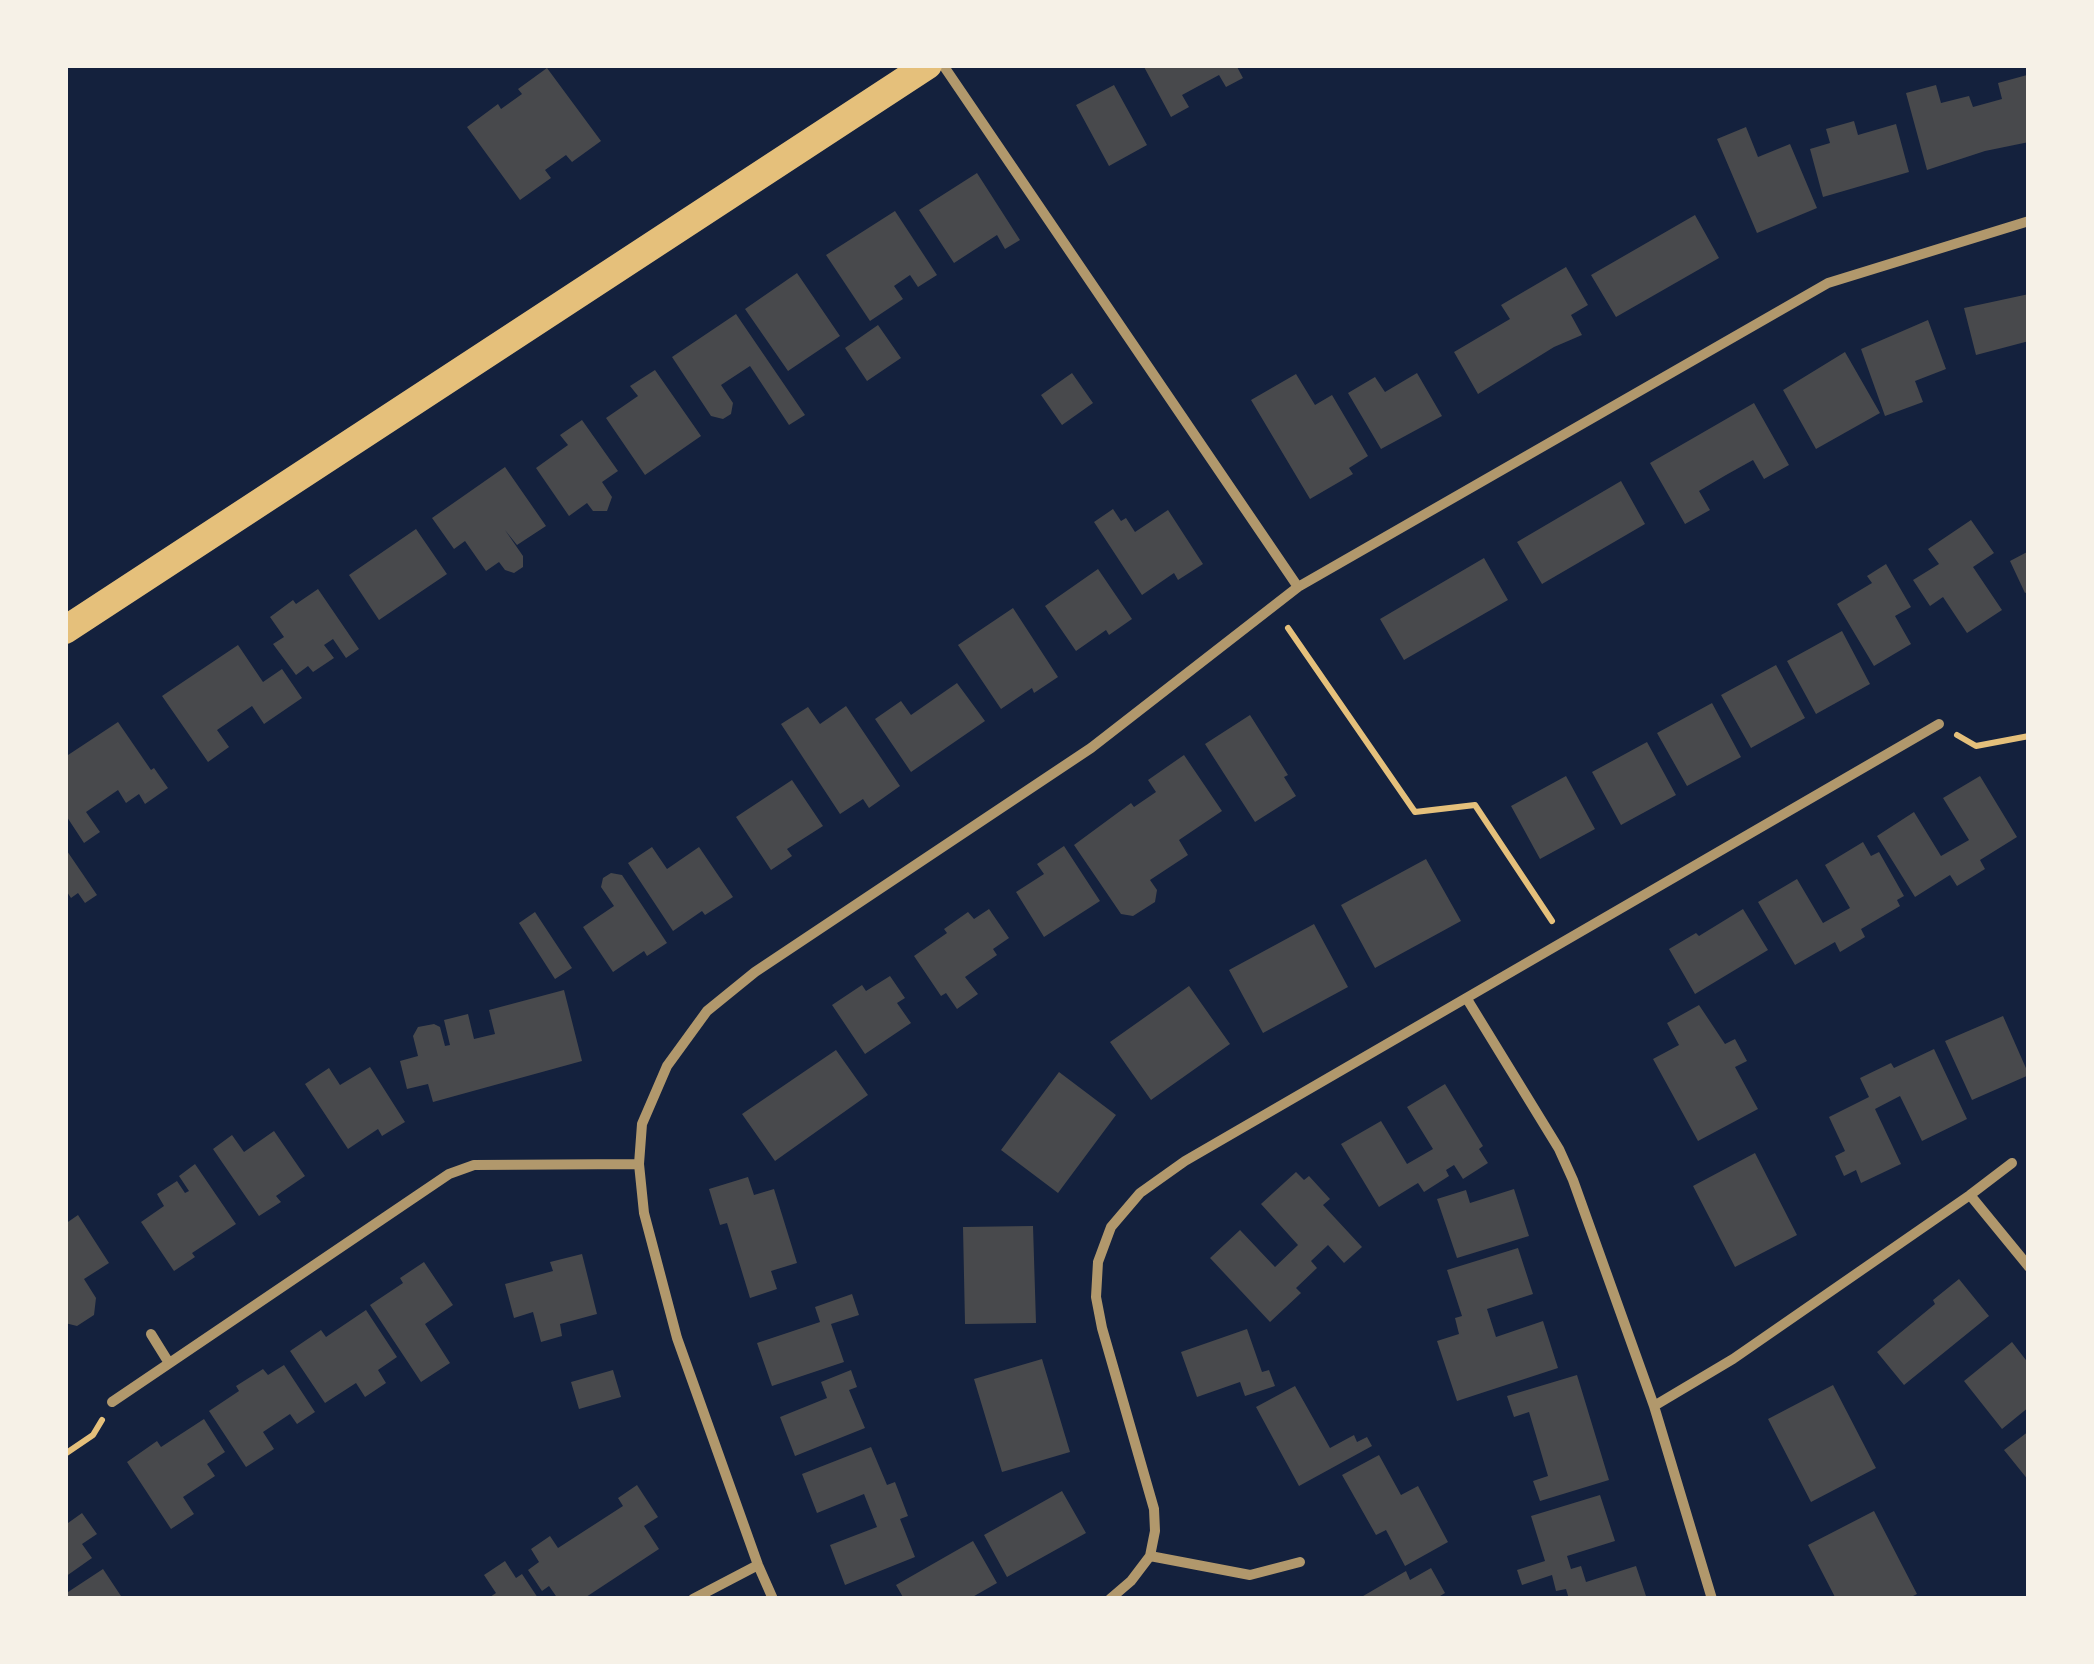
<!DOCTYPE html>
<style>
body{margin:0}
#map{position:relative;width:2094px;height:1664px;overflow:hidden;background:#14213d;font-family:Helvetica,sans-serif}
canvas{display:block}
.frame{position:absolute;inset:0;border:68px solid #f6f1e7;pointer-events:none}
</style>
<div id="map">
<canvas width="2094" height="1664"></canvas>
<div class="frame"></div>
</div>
<script>
const g = document.querySelector('canvas').getContext('2d');
g.lineJoin = 'round';
function fillPath(path, color) { g.fillStyle = color; g.fill(path, 'evenodd'); }
const toPath = rows => new Path2D(rows.map(r => 'M' + r).join(''));
function stroke(path, color, width, dash) { g.strokeStyle = color; g.lineWidth = width; g.lineCap = dash ? 'butt' : 'round'; g.setLineDash(dash || []); g.stroke(path); }
const building = toPath([
 [1143,65,1236,65,1243,78,1226,87,1219,75,1182,95,1189,107,1171,117],
 [547,68,601,141,572,162,566,155,545,170,551,178,520,200,467,127,498,104,501,109,522,94,518,89],
 [2027,75,2029,142,1985,151,1927,170,1906,93,1936,85,1941,103,1969,96,1973,107,2002,99,1998,83],
 [1114,85,1147,145,1109,166,1076,105],
 [1854,121,1858,135,1896,124,1909,172,1823,197,1810,149,1830,143,1826,129],
 [1746,127,1758,157,1790,144,1817,208,1757,233,1717,139],
 [977,173,1020,240,1005,249,997,235,954,263,919,210],
 [895,211,937,275,918,287,910,275,894,286,903,299,870,321,826,255],
 [1695,215,1719,258,1616,317,1591,275],
 [1566,267,1588,305,1571,315,1582,335,1554,347,1478,394,1454,352,1510,319,1501,305],
 [797,273,840,336,788,371,745,309],
 [2029,294,2029,341,1976,355,1964,308],
 [736,314,805,415,789,425,750,366,721,385,733,403,731,414,723,419,711,416,672,357],
 [1928,320,1946,369,1915,381,1923,402,1885,416,1861,349],
 [878,325,901,358,867,381,845,348],
 [1845,352,1880,413,1816,449,1783,390],
 [655,370,701,436,645,475,606,418,638,396,630,386],
 [1072,373,1093,403,1062,425,1041,395],
 [1417,373,1442,416,1381,449,1348,393,1375,377,1385,392],
 [1296,374,1315,405,1332,395,1368,456,1349,468,1353,474,1310,499,1251,400],
 [1754,403,1789,465,1764,479,1753,460,1726,475,1699,491,1710,510,1685,524,1650,463],
 [582,420,618,471,602,482,612,497,607,511,593,511,587,503,569,516,536,468,568,445,560,435],
 [505,467,546,526,517,545,505,530,523,556,523,567,514,573,505,570,499,562,486,571,465,541,454,549,432,518],
 [1621,481,1645,524,1542,584,1517,542],
 [1113,509,1121,521,1126,518,1135,532,1168,510,1203,564,1178,580,1174,573,1142,595,1094,522],
 [1971,520,1994,553,1973,567,2002,610,1967,633,1943,597,1930,606,1913,580,1939,564,1928,549],
 [416,529,447,574,379,620,349,575],
 [2029,551,2029,591,2025,593,2010,561],
 [1484,558,1508,600,1404,660,1380,619],
 [1886,564,1911,607,1895,616,1911,644,1874,666,1837,604,1872,583,1867,576],
 [1098,569,1132,619,1109,635,1106,630,1076,651,1045,606],
 [318,589,359,649,346,658,333,639,324,645,334,658,313,672,308,666,296,675,273,644,284,637,270,617,293,600,296,604],
 [1013,608,1058,677,1034,693,1032,688,1001,709,958,645],
 [1842,631,1870,684,1816,714,1787,661],
 [238,645,263,682,282,669,302,698,264,724,252,706,217,730,229,747,208,762,162,696],
 [1776,665,1805,718,1751,748,1721,695],
 [957,683,985,721,911,772,875,719,901,701,911,715],
 [1712,703,1741,757,1687,786,1657,733],
 [846,706,900,786,869,808,863,799,840,814,781,724,808,707,820,724],
 [1250,715,1288,775,1284,777,1296,796,1255,822,1205,744],
 [118,722,151,770,154,768,168,788,145,804,139,794,126,803,118,790,86,812,100,832,84,843,65,814,65,757],
 [1647,742,1676,795,1621,825,1592,772],
 [1184,755,1222,811,1179,840,1188,855,1150,880,1157,890,1155,902,1133,916,1121,914,1074,845,1131,803,1134,807,1156,792,1148,780],
 [1566,776,1595,829,1540,859,1511,806],
 [1980,776,2017,837,1980,860,1985,869,1972,877,1957,886,1950,875,1915,897,1877,836,1914,812,1941,856,1969,840,1943,798],
 [792,780,823,826,787,849,792,856,771,870,736,817],
 [1863,842,1871,856,1879,852,1904,896,1897,900,1900,906,1861,929,1865,937,1840,952,1835,942,1795,965,1758,902,1797,879,1823,923,1850,908,1825,865],
 [1064,846,1100,901,1044,937,1016,892,1044,874,1037,864],
 [652,847,667,869,699,847,733,897,705,915,702,911,673,931,628,863],
 [65,848,97,895,85,903,78,893,71,898,65,889],
 [1426,859,1461,921,1375,968,1341,905],
 [611,873,622,875,667,943,647,956,644,951,613,972,583,927,614,906,601,887,603,878],
 [989,909,1009,938,993,949,997,955,965,977,978,994,957,1009,946,993,941,996,914,956,947,933,944,929,968,912,974,919],
 [1743,909,1768,950,1695,994,1669,949,1696,933,1699,936],
 [535,912,572,968,555,979,519,923],
 [1314,924,1348,987,1263,1033,1229,970],
 [890,976,905,998,897,1003,911,1023,865,1054,832,1005,862,985,866,991],
 [1189,986,1230,1044,1151,1100,1110,1042],
 [564,990,582,1061,433,1102,428,1084,407,1089,400,1061,418,1056,413,1036,418,1027,434,1024,440,1027,445,1046,450,1045,444,1020,468,1014,474,1039,495,1034,489,1010],
 [1699,1005,1725,1044,1735,1039,1747,1061,1735,1067,1758,1109,1698,1141,1653,1059,1679,1045,1667,1023],
 [2003,1016,2029,1075,1972,1100,1945,1041],
 [1934,1049,1967,1119,1922,1141,1900,1096,1875,1109,1901,1164,1861,1183,1856,1170,1844,1176,1835,1156,1845,1151,1829,1117,1869,1097,1860,1078,1891,1063,1894,1068],
 [836,1050,868,1095,775,1161,742,1114],
 [370,1067,405,1122,382,1136,378,1129,348,1149,305,1084,329,1068,340,1085],
 [1059,1072,1116,1115,1058,1193,1001,1150],
 [1445,1084,1483,1146,1479,1149,1488,1163,1463,1179,1454,1165,1446,1170,1449,1176,1424,1192,1418,1183,1379,1207,1341,1144,1381,1121,1407,1164,1433,1149,1407,1107],
 [274,1131,305,1176,276,1196,281,1202,259,1216,213,1149,232,1135,244,1152],
 [1755,1153,1797,1235,1735,1267,1693,1186],
 [195,1164,236,1224,192,1253,195,1257,174,1271,141,1222,164,1206,157,1194,177,1181,185,1193,189,1191,179,1176],
 [1296,1172,1304,1180,1309,1176,1330,1199,1323,1205,1362,1247,1344,1263,1328,1245,1311,1261,1317,1268,1296,1288,1301,1293,1270,1322,1210,1258,1240,1230,1275,1267,1298,1245,1261,1204],
 [748,1177,754,1195,774,1189,797,1263,771,1271,777,1289,750,1298,727,1223,720,1225,709,1189],
 [1514,1189,1529,1236,1457,1258,1437,1199,1466,1190,1470,1203],
 [78,1215,109,1263,84,1279,96,1298,94,1315,77,1326,65,1323,65,1224],
 [1033,1226,1036,1323,965,1324,963,1227],
 [1518,1248,1533,1294,1487,1309,1496,1337,1543,1321,1558,1368,1457,1401,1437,1341,1459,1334,1455,1318,1462,1316,1447,1270],
 [582,1254,597,1314,560,1324,562,1336,541,1342,533,1312,514,1318,505,1284,553,1271,550,1262],
 [424,1262,453,1305,425,1324,450,1363,421,1382,370,1305,403,1283,400,1278],
 [1959,1279,1989,1316,1904,1385,1877,1352,1935,1304,1933,1300],
 [852,1294,859,1315,831,1324,844,1362,772,1386,757,1343,820,1322,815,1307],
 [366,1310,397,1357,378,1370,386,1383,365,1397,356,1383,325,1403,290,1351,321,1330,326,1337],
 [1247,1329,1262,1372,1269,1370,1275,1386,1245,1396,1240,1382,1197,1397,1181,1352],
 [2012,1342,2029,1364,2029,1407,2002,1429,1964,1381],
 [1042,1359,1070,1452,1002,1472,974,1379],
 [284,1365,315,1412,297,1424,290,1414,263,1432,274,1449,246,1467,209,1411,239,1391,236,1386,263,1369,268,1375],
 [613,1370,621,1397,579,1409,571,1382],
 [851,1370,857,1387,849,1390,865,1428,795,1456,780,1417,827,1398,821,1382],
 [1577,1375,1609,1480,1540,1501,1533,1481,1548,1476,1529,1412,1514,1417,1507,1396],
 [1833,1385,1876,1468,1811,1502,1768,1419],
 [1295,1386,1330,1448,1354,1435,1357,1442,1367,1437,1372,1446,1299,1486,1256,1407],
 [204,1419,225,1452,207,1464,215,1476,183,1497,194,1514,171,1529,127,1462,157,1441,161,1447],
 [2029,1431,2029,1481,2004,1450],
 [871,1447,887,1485,895,1482,908,1516,900,1519,915,1557,845,1585,830,1545,877,1527,864,1494,817,1513,802,1474],
 [1379,1455,1401,1495,1418,1486,1448,1542,1405,1566,1386,1530,1376,1535,1342,1475],
 [637,1485,658,1517,644,1526,659,1549,583,1599,558,1599,549,1586,542,1591,528,1570,539,1562,531,1549,550,1536,558,1548,623,1506,618,1498],
 [1062,1491,1086,1533,1007,1577,984,1535],
 [1600,1495,1615,1541,1567,1556,1571,1569,1581,1566,1586,1582,1636,1566,1647,1599,1569,1599,1566,1589,1556,1591,1552,1575,1522,1585,1517,1570,1545,1561,1531,1516],
 [1874,1511,1917,1594,1907,1599,1836,1599,1808,1545],
 [82,1513,97,1534,82,1544,92,1558,65,1577,65,1518,68,1523],
 [973,1541,997,1583,969,1599,904,1599,896,1585],
 [505,1561,516,1578,522,1574,538,1598,487,1599,496,1593,484,1575],
 [1431,1568,1445,1593,1435,1599,1358,1599,1406,1571,1410,1580],
 [103,1569,123,1599,68,1599,65,1594]
]);
const path = toPath([
 [1288,628,1415,812,1475,805,1552,921],
 [1957,735,1976,746,2029,736],
 [65,1454,93,1435,102,1420]
]);
const minor = toPath([
 [943,65,1298,587],
 [1467,999,1559,1149,1573,1180,1654,1406,1712,1599],
 [1970,1195,2029,1267],
 [151,1334,169,1363],
 [112,1402,449,1174,474,1165,639,1164],
 [1654,1406,1733,1359,1970,1195,2012,1163],
 [1150,1556,1250,1575,1300,1562],
 [693,1599,758,1565],
 [773,1599,758,1565,677,1338,644,1213,639,1164,642,1124,667,1066,707,1011,755,972,1091,748,1298,587,1828,283,2029,221],
 [1110,1599,1131,1581,1150,1556,1155,1531,1154,1509,1102,1328,1096,1297,1098,1262,1111,1227,1140,1193,1185,1161,1939,724]
]);
const trunk = toPath([
 [65,630,928,65]
]);
fillPath(building, '#48494c');
stroke(path, '#e5c07b', 6);
stroke(minor, '#b1986c', 10);
stroke(trunk, '#e5c07b', 28);
</script>
